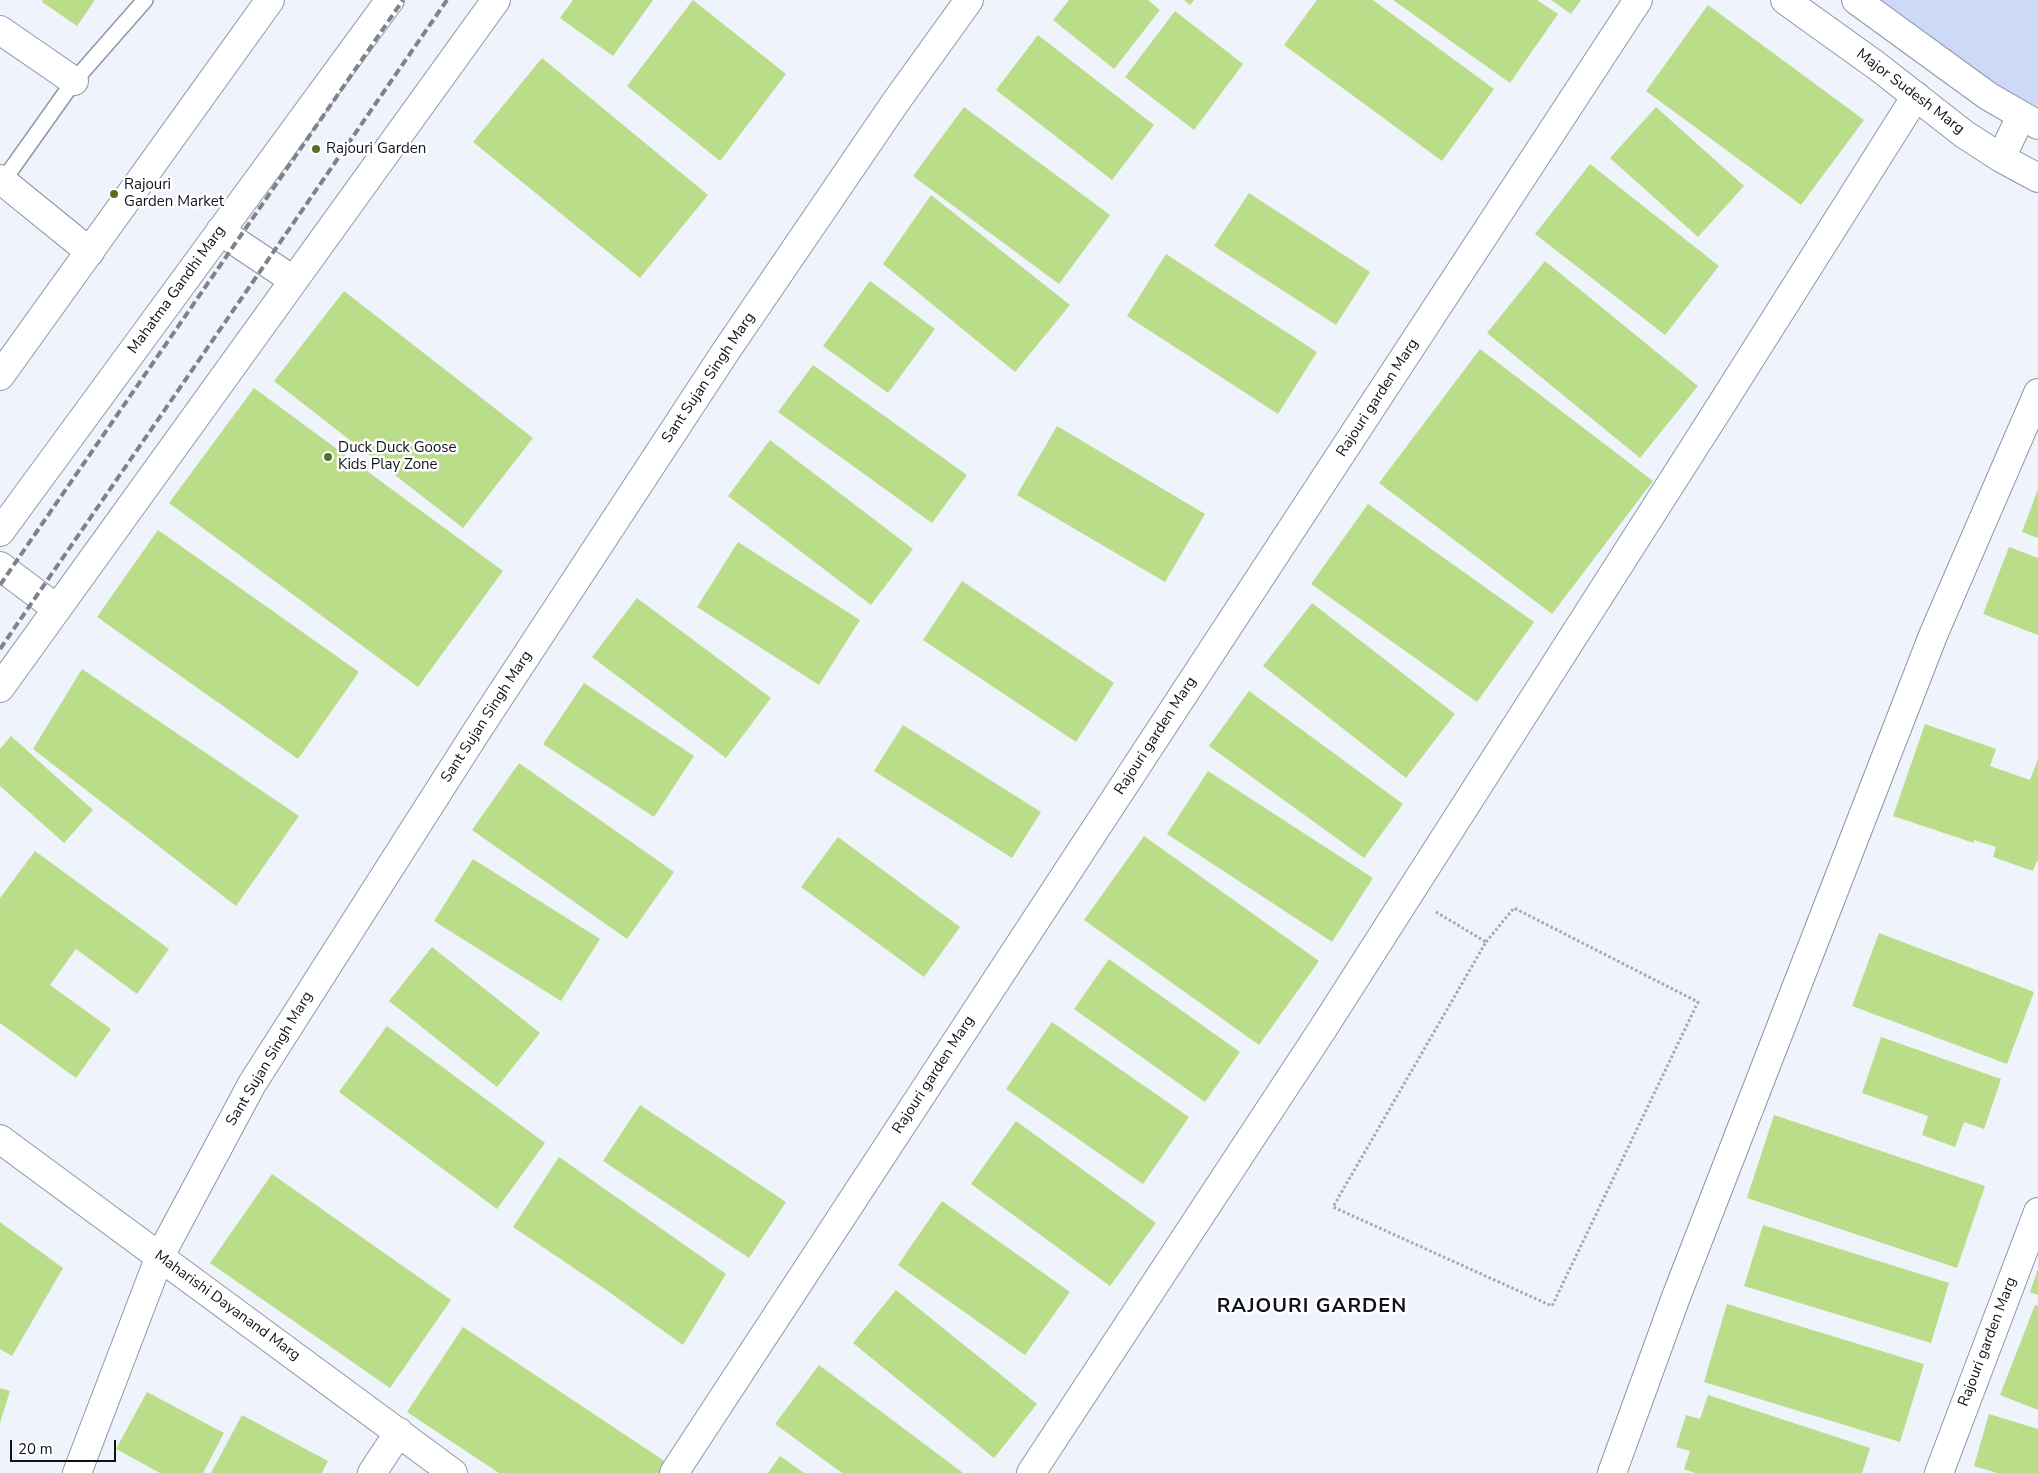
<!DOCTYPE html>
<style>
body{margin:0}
#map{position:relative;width:2038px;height:1473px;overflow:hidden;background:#eff3fb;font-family:"Nunito Sans",sans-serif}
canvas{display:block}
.scale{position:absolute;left:10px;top:1440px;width:106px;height:22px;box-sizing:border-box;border:2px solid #10131a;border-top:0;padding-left:6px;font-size:15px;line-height:18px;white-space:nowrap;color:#10131a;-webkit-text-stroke:4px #fff;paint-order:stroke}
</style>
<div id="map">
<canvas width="2038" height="1473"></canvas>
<div class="scale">20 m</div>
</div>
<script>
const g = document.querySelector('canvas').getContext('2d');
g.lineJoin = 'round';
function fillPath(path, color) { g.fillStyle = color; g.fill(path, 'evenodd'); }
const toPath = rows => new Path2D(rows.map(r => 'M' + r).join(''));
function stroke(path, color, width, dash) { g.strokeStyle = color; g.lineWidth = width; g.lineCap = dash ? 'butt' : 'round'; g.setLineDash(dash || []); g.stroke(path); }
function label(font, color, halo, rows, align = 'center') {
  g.font = font + ' "Nunito Sans",sans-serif'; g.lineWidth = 5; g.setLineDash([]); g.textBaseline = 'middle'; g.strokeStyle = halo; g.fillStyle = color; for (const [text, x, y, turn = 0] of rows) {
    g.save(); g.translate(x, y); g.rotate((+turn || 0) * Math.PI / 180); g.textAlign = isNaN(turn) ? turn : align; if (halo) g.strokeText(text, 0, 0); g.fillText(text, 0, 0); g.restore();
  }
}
const green = toPath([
 [1858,0,2038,0,2038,123]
]);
const building = toPath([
 [43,0,95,0,77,26,42,2],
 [573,0,653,0,613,56,560,18],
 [693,0,786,74,720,161,627,86],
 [1069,0,1148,0,1160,10,1114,69,1053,20],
 [1184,0,1194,0,1190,5],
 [1317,0,1373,0,1494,89,1442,161,1284,45],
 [1393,0,1537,0,1558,14,1510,83],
 [1551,0,1581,0,1571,14],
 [1708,5,1864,120,1801,205,1646,91],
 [1175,11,1243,64,1194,130,1125,77],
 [1038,35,1154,125,1112,180,996,90],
 [542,58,708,195,640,278,473,142],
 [964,107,1110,215,1059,284,913,176],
 [1656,107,1744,186,1698,237,1610,158],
 [1590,164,1719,266,1665,335,1535,234],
 [1249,193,1370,272,1336,325,1214,246],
 [931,195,1070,305,1015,372,883,264],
 [1166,254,1317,352,1278,414,1127,316],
 [1545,261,1698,386,1640,458,1487,333],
 [870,281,935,329,888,393,823,346],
 [344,291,533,438,463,528,274,381],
 [1480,349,1653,481,1552,614,1379,483],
 [813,365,967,475,932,523,778,412],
 [254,388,503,571,418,687,169,503],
 [1057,426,1205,514,1165,582,1017,495],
 [770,440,913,549,871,605,728,496],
 [2038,489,2038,538,2022,532],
 [1368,504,1534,622,1477,702,1311,584],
 [158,530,359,672,298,759,97,617],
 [738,542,860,620,819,685,697,607],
 [2009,547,2038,558,2038,635,1983,614],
 [962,581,1114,683,1076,742,923,640],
 [637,598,771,698,726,758,592,657],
 [1312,603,1455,714,1406,778,1263,666],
 [82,669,299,816,236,906,33,749],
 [584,683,694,756,654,817,543,744],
 [1249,691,1403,804,1364,858,1209,746],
 [1925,724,1996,749,1990,766,2030,780,2038,759,2038,861,2037,861,2033,871,1993,857,1996,847,1974,840,1974,843,1893,816],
 [903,725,1041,812,1012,858,874,771],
 [11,736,93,810,64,843,0,786,0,749],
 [519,763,674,872,627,939,472,830],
 [1208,771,1373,878,1332,942,1167,834],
 [1144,836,1319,961,1259,1045,1084,920],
 [838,837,960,927,924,977,801,887],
 [35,851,169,949,137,994,76,949,50,985,111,1029,76,1078,0,1023,0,898],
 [473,859,600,939,561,1001,434,921],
 [1879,933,2034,992,2007,1064,1852,1006],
 [432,947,540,1033,497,1087,389,1001],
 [1109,959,1240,1052,1205,1102,1074,1009],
 [1052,1022,1189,1117,1143,1184,1006,1089],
 [387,1026,545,1143,497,1209,339,1092],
 [1881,1037,2001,1079,1984,1129,1964,1122,1955,1147,1922,1135,1928,1116,1862,1093],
 [640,1105,786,1202,749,1258,603,1161],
 [1774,1115,1985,1186,1957,1268,1747,1198],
 [1016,1121,1156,1223,1110,1286,971,1184],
 [559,1157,726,1274,683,1345,602,1287,513,1227],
 [272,1174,451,1300,390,1388,210,1263],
 [942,1201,1070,1292,1025,1355,898,1265],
 [0,1222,63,1268,12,1356,0,1349],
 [1763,1225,1949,1283,1931,1343,1744,1286],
 [2038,1269,2038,1295,2030,1292],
 [896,1290,1037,1404,994,1458,853,1343],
 [1727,1304,1924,1364,1900,1442,1704,1382],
 [2035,1305,2038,1306,2038,1410,2000,1395],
 [463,1327,666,1462,659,1473,499,1473,407,1412],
 [819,1365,963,1473,842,1473,775,1424],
 [0,1388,10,1391,0,1423],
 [147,1392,224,1433,203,1473,160,1473,116,1449],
 [1708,1395,1870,1448,1862,1473,1695,1473,1684,1469,1690,1451,1676,1447,1686,1415,1700,1419],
 [1989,1414,2038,1429,2038,1473,1997,1473,1974,1466],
 [242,1415,328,1461,322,1473,211,1473],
 [780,1456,804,1473,768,1473]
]);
const path = toPath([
 [1436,912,1486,942,1333,1207,1552,1306,1698,1002,1514,908,1486,942]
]);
const lane = toPath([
 [3,181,74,81,145,0]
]);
const street = toPath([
 [0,30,74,81],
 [0,179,90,252],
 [0,1139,453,1473],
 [77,1473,160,1256,252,1084,475,734,726,351,895,103,969,0],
 [372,1473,399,1432],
 [674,1473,1638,0],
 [1031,1473,1324,1027,1723,402,1916,96],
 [1612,1473,1676,1297,1934,633,2038,393],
 [1939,1473,2038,1212]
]);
const secondary = toPath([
 [1785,0,1877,66,1964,134,2001,158,2038,178],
 [1856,0,1988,96,2038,125],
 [2001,158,2021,116],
 [0,688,496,0]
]);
const primary = toPath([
 [220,231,293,280],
 [0,376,270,0],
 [0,532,390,0],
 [0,566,57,609]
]);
const rail = toPath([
 [0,585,403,0],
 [0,649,447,0]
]);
const markers = [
 [316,149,5,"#547024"],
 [114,194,5,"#547024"],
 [328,457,5,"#547024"]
];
const streetNames = [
 ["Major Sudesh Marg",1910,92,37],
 ["Mahatma Gandhi Marg",177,290,-54],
 ["Sant Sujan Singh Marg",709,378,-56],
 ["Rajouri garden Marg",1378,398,-57],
 ["Sant Sujan Singh Marg",487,717,-57],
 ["Rajouri garden Marg",1156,736,-57],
 ["Sant Sujan Singh Marg",270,1059,-59],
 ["Rajouri garden Marg",934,1075,-57],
 ["Maharishi Dayanand Marg",227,1306,36],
 ["Rajouri garden Marg",1988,1342,-69]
];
const poiNames = [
 ["Rajouri Garden",326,149],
 ["Rajouri",124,185],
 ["Garden Market",124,202],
 ["Duck Duck Goose",338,448],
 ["Kids Play Zone",338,465]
];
const districtNames = [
 ["RAJOURI GARDEN",1312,1307]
];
fillPath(green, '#ccd9f7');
fillPath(building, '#badd8a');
stroke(lane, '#8e96a9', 18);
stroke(street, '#8e96a9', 30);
stroke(secondary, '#8e96a9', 30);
stroke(primary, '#8e96a9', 30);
stroke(path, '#a4a8af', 3, [2.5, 2.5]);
stroke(lane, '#fff', 15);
stroke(street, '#fff', 28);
stroke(secondary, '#fff', 28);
stroke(primary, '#fff', 28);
stroke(rail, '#7e8289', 4, [8, 4]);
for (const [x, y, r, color] of markers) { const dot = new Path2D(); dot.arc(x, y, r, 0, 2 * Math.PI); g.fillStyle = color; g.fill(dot); stroke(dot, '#fff', 2); }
label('15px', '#10131a', '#fff', streetNames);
label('15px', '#10131a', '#fff', poiNames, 'left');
g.letterSpacing = '1px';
label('bold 20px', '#10131a', '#fff', districtNames);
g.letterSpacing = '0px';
</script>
